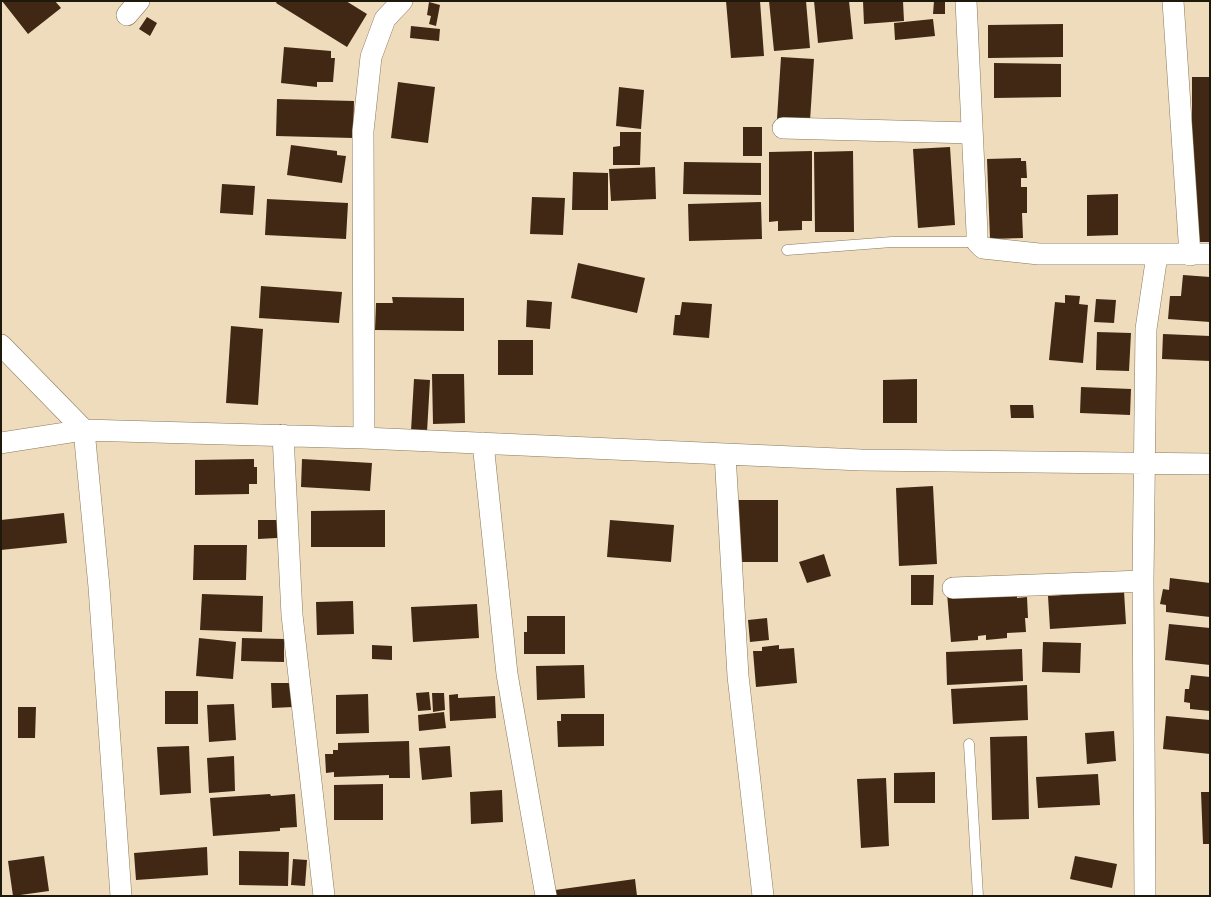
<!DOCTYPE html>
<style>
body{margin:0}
#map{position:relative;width:1211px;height:897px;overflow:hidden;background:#eedcbc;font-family:Arial,sans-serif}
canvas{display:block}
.frame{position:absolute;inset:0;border:2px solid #1f190c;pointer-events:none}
</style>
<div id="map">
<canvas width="1211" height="897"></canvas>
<div class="frame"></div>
</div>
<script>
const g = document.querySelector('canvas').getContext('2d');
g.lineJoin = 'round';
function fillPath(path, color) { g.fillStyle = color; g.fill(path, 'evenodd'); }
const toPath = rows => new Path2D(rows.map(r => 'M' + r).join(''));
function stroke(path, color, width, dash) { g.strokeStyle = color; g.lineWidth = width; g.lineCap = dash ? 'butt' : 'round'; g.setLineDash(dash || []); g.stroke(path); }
const building = toPath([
 [2,1,55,1,61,8,28,34],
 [277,1,346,1,367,14,347,47,276,3],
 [726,1,760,1,764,56,731,58],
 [769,1,806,1,810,48,774,51],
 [814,1,849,1,853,39,818,43],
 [863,1,903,1,904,21,864,24],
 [934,1,945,1,945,14,933,14],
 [429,2,440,5,436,26,429,24,431,16,427,15],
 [147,17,157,23,150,36,139,29],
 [933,19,935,36,895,40,894,23],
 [1063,24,1063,57,988,58,988,25],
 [411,26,440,29,439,41,410,38],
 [284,47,331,51,331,58,335,58,333,82,317,82,317,87,281,83],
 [781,57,814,59,810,121,777,119],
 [994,63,1061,64,1061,97,994,98],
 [1192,77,1210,77,1210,242,1192,242],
 [398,82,435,87,428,143,391,138],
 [619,87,644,90,641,129,616,126],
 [277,99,354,101,353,138,276,136],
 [743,127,762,127,762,156,743,156],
 [620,132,641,132,640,165,613,165,613,147,620,146],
 [291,145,337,151,337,155,346,156,342,183,287,175],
 [950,147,955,225,918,228,913,149],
 [812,151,812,221,802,221,802,230,778,231,778,221,769,222,769,152],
 [853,151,854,232,815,232,814,152],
 [1021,158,1021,161,1026,161,1027,178,1021,178,1021,187,1027,187,1027,213,1022,213,1023,238,990,239,987,159],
 [684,162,761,163,761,195,683,194],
 [655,167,656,199,611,201,609,169],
 [573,172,608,173,608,210,572,210],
 [222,184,255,186,253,215,220,213],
 [1118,194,1118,235,1087,236,1087,195],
 [532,197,565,198,563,235,530,234],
 [267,199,348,203,346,239,265,235],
 [761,202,762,239,689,241,688,204],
 [578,263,645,278,637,313,571,298],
 [1183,275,1210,277,1210,322,1168,319,1170,296,1181,296],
 [261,286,342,292,339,323,259,318],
 [1065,295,1080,296,1079,304,1088,305,1083,363,1049,360,1055,302,1065,303],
 [392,297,464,298,464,331,375,330,376,303,393,303],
 [1096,299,1116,300,1114,323,1094,322],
 [527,300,552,302,550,329,526,327],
 [682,302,712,304,709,338,673,335,675,315,680,315],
 [231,326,263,329,258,405,226,403],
 [1097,332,1131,333,1129,371,1096,370],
 [1163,334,1210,336,1210,361,1162,359],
 [498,340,533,340,533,375,498,375],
 [432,374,464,374,465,423,433,424],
 [414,379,430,380,427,432,411,431],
 [917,379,917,423,883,423,883,380],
 [1081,387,1131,389,1130,415,1080,413],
 [1010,405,1033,405,1034,418,1011,418],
 [254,459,254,467,257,467,257,484,249,484,249,494,195,495,195,460],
 [302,459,372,463,370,491,301,487],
 [933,486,937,564,899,566,896,488],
 [735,500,778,500,778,562,734,562],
 [385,510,385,547,311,547,311,511],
 [64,513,67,543,1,550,1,520],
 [258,520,277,520,277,538,258,539],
 [610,520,674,525,671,562,607,557],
 [194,545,247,545,246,580,193,580],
 [824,554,831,576,807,583,799,562],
 [911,575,934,575,933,605,911,605],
 [1170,578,1210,583,1210,617,1166,612,1166,605,1160,604,1163,589,1169,590],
 [1124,591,1126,624,1050,629,1048,596],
 [1017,592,1017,598,1027,597,1028,618,1025,618,1026,632,1007,633,1007,638,986,640,986,635,978,636,978,640,951,642,947,593],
 [202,594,263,596,262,632,200,630],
 [353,601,354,634,317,635,316,602],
 [477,604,479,638,413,642,411,607],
 [527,616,565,616,565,654,524,654,524,632,527,632],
 [767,618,769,640,750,642,748,620],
 [1169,624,1210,628,1210,665,1165,660],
 [199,638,236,642,233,679,196,676],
 [242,638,284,639,284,662,241,661],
 [1043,642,1081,643,1080,673,1042,672],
 [372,645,392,646,392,660,372,659],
 [779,645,779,649,794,648,797,683,756,687,753,651,762,651,762,647],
 [1022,649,1023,681,947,685,946,652],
 [584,665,585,698,537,700,536,666],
 [1191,675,1210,677,1210,711,1190,709,1190,703,1184,702,1185,689,1189,689],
 [271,683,292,683,293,707,272,708],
 [1027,685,1028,720,953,724,951,689],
 [165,691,198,691,198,724,165,724],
 [429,692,431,710,418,711,416,693],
 [432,693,444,693,445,710,433,712],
 [368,694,369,733,336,734,336,695],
 [458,694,458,698,495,696,496,718,450,721,449,695],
 [234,704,236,740,209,742,207,705],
 [18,707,36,707,35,738,18,738],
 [444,712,446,728,419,731,418,715],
 [561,714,604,714,604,746,558,747,557,721,561,721],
 [1166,716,1210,720,1210,754,1163,749],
 [1114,731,1116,761,1087,764,1085,733],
 [1027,736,1029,819,992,820,990,737],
 [409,741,410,778,389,778,389,775,334,777,334,772,326,773,325,754,333,754,333,750,338,750,338,743],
 [189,746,191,793,160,795,157,747],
 [450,746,452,777,422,780,419,748],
 [234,756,235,791,209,793,207,758],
 [935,772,935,803,894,803,894,773],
 [1098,774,1100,805,1038,808,1036,777],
 [886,778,889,846,861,848,857,779],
 [383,784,383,820,334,820,334,785],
 [502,790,503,822,471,824,470,792],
 [1201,792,1210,792,1210,844,1203,844],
 [270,794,271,796,295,794,297,827,280,828,280,831,213,836,210,798],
 [207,847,208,875,136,880,134,853],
 [239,851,289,852,288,886,239,885],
 [44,856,49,891,13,896,8,861],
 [1075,856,1117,864,1112,888,1070,879],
 [293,859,307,860,305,886,291,885],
 [635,879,637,896,556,896,555,890]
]);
const service = toPath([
 [787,250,892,242,977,242],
 [969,744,978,896]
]);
const minor = toPath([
 [966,1,977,232,977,242,983,248,1039,254,1210,254],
 [1173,1,1190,255],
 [127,15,139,1],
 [783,128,972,133],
 [1,345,84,430,99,587,121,896],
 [283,435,292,615,324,896],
 [364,438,363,131,371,57,385,19,402,1],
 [1,443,84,430,364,438,861,460,1210,464],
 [483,443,507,674,546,896],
 [725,454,738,676,763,896],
 [953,588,1143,581],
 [1145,896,1143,581,1146,329,1157,255]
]);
fillPath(building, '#402815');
stroke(service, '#89795b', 11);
stroke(minor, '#89795b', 22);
stroke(service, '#fff', 10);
stroke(minor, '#fff', 21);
</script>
